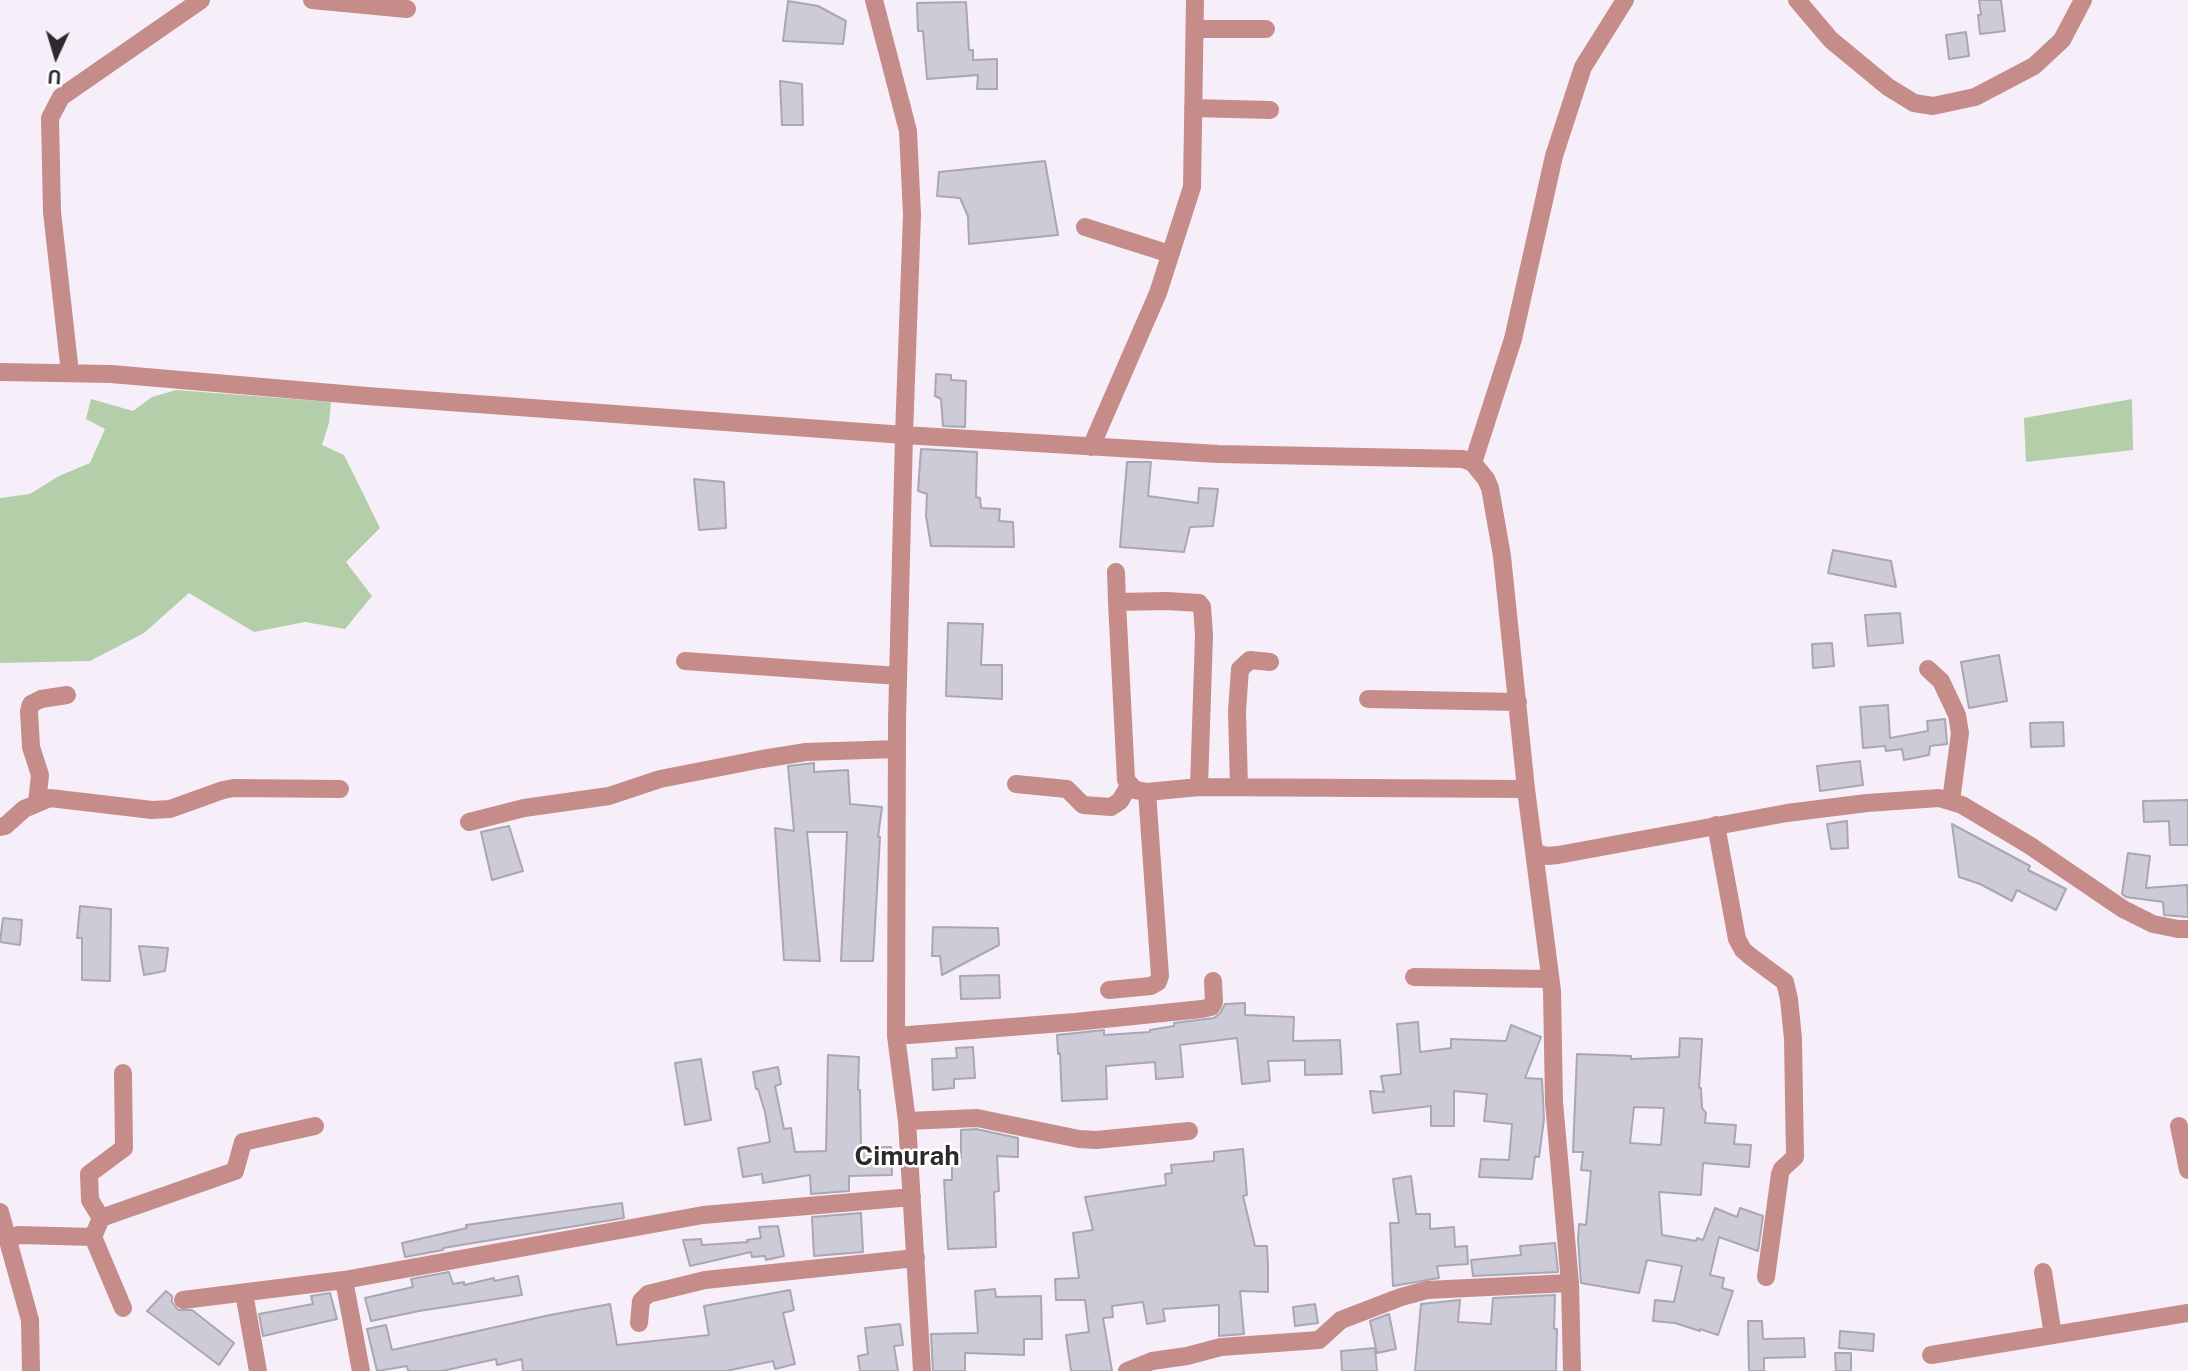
<!DOCTYPE html>
<style>
body{margin:0}
#map{position:relative;width:2188px;height:1371px;overflow:hidden;background:#f6eff9;font-family:"Public Sans",sans-serif}
canvas{display:block}
.north{position:absolute;left:21px;top:21px;width:70px;height:70px;-webkit-text-stroke:5px #fff;paint-order:stroke;rotate:184deg;font-size:19px;font-weight:700;line-height:28px;text-align:center;color:#2d2a2e}
.north::after{content:'';display:block;margin:auto;width:24px;height:32px;background:#2d2a2e;clip-path:polygon(50% 0,100% 100%,50% 72%,0 100%)}
</style>
<div id="map">
<canvas width="2188" height="1371"></canvas>
<div class="north">U</div>
</div>
<script>
const g = document.querySelector('canvas').getContext('2d');
g.lineJoin = 'round';
function fillPath(path, color) { g.fillStyle = color; g.fill(path, 'evenodd'); }
const toPath = rows => new Path2D(rows.map(r => 'M' + r).join(''));
function stroke(path, color, width, dash) { g.strokeStyle = color; g.lineWidth = width; g.lineCap = dash ? 'butt' : 'round'; g.setLineDash(dash || []); g.stroke(path); }
function label(font, color, halo, rows, align = 'center') {
  g.font = font + ' "Public Sans",sans-serif'; g.lineWidth = 5; g.setLineDash([]); g.textBaseline = 'middle'; g.strokeStyle = halo; g.fillStyle = color; for (const [text, x, y, turn = 0] of rows) {
    g.save(); g.translate(x, y); g.rotate((+turn || 0) * Math.PI / 180); g.textAlign = isNaN(turn) ? turn : align; if (halo) g.strokeText(text, 0, 0); g.fillText(text, 0, 0); g.restore();
  }
}
const green = toPath([
 [176,390,331,402,329,423,322,445,344,455,380,528,346,562,372,596,345,629,305,622,254,632,189,593,144,633,90,661,0,663,0,498,30,494,59,476,90,463,105,429,86,419,91,399,133,411,152,397],
 [2132,399,2133,450,2026,462,2024,418]
]);
const building = toPath([
 [1979,0,2001,0,2005,31,1980,34,1978,15,1981,15,1979,0],
 [788,1,818,6,846,21,843,44,783,41,788,1],
 [966,2,969,50,973,50,973,60,997,59,997,89,977,89,978,75,927,79,923,31,918,31,917,3,966,2],
 [1966,32,1969,56,1949,59,1946,35,1966,32],
 [780,81,802,84,803,125,782,125,780,81],
 [1045,161,1058,235,969,244,968,216,960,198,937,196,939,172,1045,161],
 [936,374,951,375,951,380,966,381,965,427,943,426,941,399,935,396,936,374],
 [921,449,977,452,976,497,980,498,981,508,1000,509,999,521,1013,522,1014,547,931,546,926,516,927,494,918,491,921,449],
 [1127,462,1151,462,1148,496,1198,503,1199,488,1218,489,1213,526,1190,527,1184,552,1120,547,1127,462],
 [694,479,724,482,726,528,699,530,694,479],
 [1833,550,1891,561,1896,587,1828,573,1833,550],
 [1900,613,1903,643,1868,646,1865,615,1900,613],
 [948,623,983,624,981,665,1002,665,1002,699,946,696,948,623],
 [1832,643,1834,666,1813,668,1812,644,1832,643],
 [1999,655,2007,701,1969,708,1961,662,1999,655],
 [1888,705,1890,738,1928,731,1927,721,1945,719,1947,744,1930,746,1929,755,1904,760,1902,749,1886,751,1885,746,1863,748,1860,707,1888,705],
 [2063,722,2064,746,2031,747,2030,723,2063,722],
 [1860,761,1863,785,1820,791,1817,766,1860,761],
 [814,763,814,772,848,770,850,804,882,807,878,837,880,837,873,961,841,961,847,832,807,832,820,961,784,960,775,828,794,831,788,766,814,763],
 [2188,800,2188,845,2170,845,2169,821,2144,822,2143,801,2188,800],
 [1847,821,1848,848,1831,849,1827,824,1847,821],
 [1952,824,2030,866,2028,870,2066,889,2056,910,2017,890,2012,901,1980,884,1959,877,1952,824],
 [509,826,523,871,492,880,481,832,509,826],
 [2128,853,2150,856,2146,888,2187,885,2188,917,2164,915,2163,902,2126,897,2122,894,2128,853],
 [80,906,111,909,110,981,82,980,82,938,77,938,80,906],
 [3,918,22,920,20,945,0,942,3,918],
 [933,927,998,928,999,945,942,975,940,956,932,956,933,927],
 [139,946,168,948,165,971,144,975,139,946],
 [999,975,1000,998,961,999,960,976,999,975],
 [1245,1003,1245,1015,1294,1017,1293,1041,1340,1040,1342,1074,1305,1075,1305,1060,1268,1061,1270,1081,1242,1084,1237,1038,1180,1045,1183,1077,1156,1079,1155,1062,1106,1066,1107,1099,1062,1101,1060,1053,1058,1054,1057,1035,1104,1030,1104,1035,1150,1032,1150,1030,1174,1026,1174,1023,1214,1018,1220,1013,1225,1004,1245,1003],
 [1418,1022,1420,1052,1451,1048,1451,1039,1506,1041,1511,1025,1541,1037,1525,1078,1542,1079,1544,1119,1539,1157,1535,1156,1532,1179,1479,1177,1481,1159,1509,1160,1512,1124,1484,1121,1487,1094,1454,1091,1454,1126,1431,1126,1431,1106,1373,1113,1370,1091,1384,1092,1381,1076,1401,1074,1397,1024,1418,1022],
 [1680,1038,1702,1039,1699,1088,1701,1088,1702,1108,1706,1113,1705,1123,1736,1125,1734,1144,1751,1145,1749,1167,1703,1163,1701,1195,1659,1192,1662,1235,1696,1241,1697,1238,1703,1240,1715,1208,1737,1217,1740,1208,1763,1216,1758,1251,1719,1237,1710,1275,1724,1278,1722,1288,1733,1291,1718,1335,1700,1329,1700,1331,1675,1323,1653,1321,1655,1300,1674,1302,1682,1266,1647,1260,1639,1293,1581,1283,1578,1239,1579,1224,1586,1225,1591,1171,1581,1170,1583,1152,1573,1152,1577,1054,1631,1056,1631,1059,1679,1057,1680,1038],
 [1634,1107,1664,1108,1661,1145,1630,1143,1634,1107],
 [973,1047,975,1078,954,1079,954,1088,933,1090,932,1059,957,1058,956,1048,973,1047],
 [828,1055,859,1057,858,1090,860,1090,861,1148,891,1147,892,1175,849,1176,849,1191,811,1194,810,1175,763,1183,762,1174,743,1177,738,1148,770,1142,765,1112,758,1089,756,1089,753,1072,778,1067,781,1084,775,1086,784,1129,791,1128,795,1152,826,1151,828,1055],
 [701,1059,711,1120,685,1125,675,1063,701,1059],
 [976,1129,1018,1138,1018,1157,997,1156,999,1191,994,1192,996,1247,948,1249,944,1180,952,1180,952,1158,961,1158,961,1130,976,1129],
 [1243,1149,1247,1195,1243,1196,1255,1246,1267,1246,1268,1267,1268,1292,1240,1291,1244,1334,1219,1336,1219,1305,1163,1309,1165,1321,1147,1324,1143,1302,1112,1306,1113,1317,1103,1318,1112,1371,1071,1371,1066,1335,1089,1332,1085,1300,1056,1300,1055,1279,1079,1278,1073,1233,1093,1230,1085,1197,1166,1185,1165,1174,1172,1173,1171,1165,1214,1161,1214,1152,1243,1149],
 [1411,1176,1416,1214,1430,1214,1430,1229,1454,1227,1455,1247,1467,1246,1468,1264,1437,1266,1439,1278,1393,1286,1390,1223,1399,1223,1393,1179,1411,1176],
 [622,1203,624,1218,443,1248,443,1250,405,1257,402,1243,467,1228,466,1225,622,1203],
 [861,1213,863,1252,814,1256,812,1217,861,1213],
 [778,1226,784,1256,766,1260,765,1256,752,1257,751,1252,690,1266,683,1240,701,1239,702,1245,748,1242,747,1240,761,1238,759,1227,778,1226],
 [1555,1243,1558,1272,1473,1276,1471,1260,1521,1255,1520,1246,1555,1243],
 [449,1272,453,1284,464,1282,464,1285,494,1278,494,1281,518,1276,522,1295,419,1311,371,1321,365,1298,413,1287,411,1279,449,1272],
 [995,1289,996,1297,1041,1296,1042,1339,1024,1339,1024,1355,965,1353,965,1371,933,1371,931,1334,978,1333,975,1291,995,1289],
 [790,1290,794,1310,783,1313,795,1364,775,1369,773,1361,726,1371,523,1371,522,1359,497,1365,496,1359,442,1371,408,1371,407,1366,377,1371,367,1329,386,1325,392,1350,550,1315,610,1304,617,1345,709,1335,704,1306,790,1290],
 [166,1291,172,1296,172,1302,178,1310,192,1310,234,1343,219,1365,147,1311,166,1291],
 [330,1293,337,1319,263,1336,259,1314,313,1304,311,1296,330,1293],
 [1555,1295,1554,1329,1557,1329,1556,1371,1415,1371,1421,1304,1460,1300,1458,1322,1491,1324,1493,1298,1555,1295],
 [1315,1304,1318,1323,1295,1326,1293,1307,1315,1304],
 [1389,1314,1396,1349,1377,1353,1370,1321,1389,1314],
 [1748,1321,1762,1321,1763,1339,1804,1338,1805,1357,1764,1358,1764,1371,1749,1371,1748,1321],
 [900,1324,903,1345,894,1346,898,1371,860,1371,858,1356,868,1354,865,1328,900,1324],
 [1840,1331,1874,1334,1873,1351,1839,1348,1840,1331],
 [1375,1348,1377,1371,1342,1371,1341,1351,1375,1348],
 [1835,1353,1851,1353,1851,1371,1836,1371,1835,1353]
]);
const minor = toPath([
 [312,0,407,9],
 [874,0,908,131,912,215,904,435,1218,454,1463,459,1473,463,1486,479,1490,488,1502,556,1526,789,1552,991,1554,1102,1570,1283,1572,1371],
 [1797,0,1831,40,1888,87,1914,103,1933,106,1975,97,2034,66,2062,40,2083,0],
 [1195,29,1266,29],
 [1193,108,1270,110],
 [1085,227,1170,254],
 [0,372,111,374,367,396,904,435,897,721,896,1036,907,1121,922,1371],
 [70,373,52,212,50,118,61,97,201,0],
 [1091,447,1158,293,1192,187,1195,0],
 [1473,463,1513,339,1554,156,1583,67,1625,0],
 [1116,572,1117,602],
 [685,661,898,676],
 [1928,669,1941,681,1957,715,1960,733,1951,801],
 [1368,699,1518,702],
 [1016,784,1067,789,1083,805,1111,807,1120,801,1129,786],
 [1199,787,1204,635,1202,607,1199,603,1167,601,1117,602,1126,780,1135,790,1147,792,1199,787,1526,789],
 [1239,787,1237,711,1240,669,1250,660,1270,662],
 [37,803,40,775,31,747,29,711,31,704,41,699,67,695],
 [469,822,524,808,609,796,660,779,762,759,806,752,897,749],
 [1716,825,1737,939,1743,950,1750,956,1785,982,1789,999,1793,1039,1795,1157,1782,1169,1780,1174,1766,1277],
 [0,827,5,826,24,809,50,798,152,810,170,809,223,790,234,788,340,789],
 [1534,852,1547,856,1558,855,1787,813,1867,803,1939,798,1962,805,2029,845,2123,909,2153,924,2178,929,2188,929],
 [1414,977,1550,979],
 [1109,990,1151,986,1158,982,1160,976,1147,792],
 [896,1036,1075,1022,1202,1009,1211,1007,1214,1002,1213,981],
 [907,1121,977,1118,1079,1139,1096,1140,1189,1131],
 [2179,1126,2188,1170],
 [0,1212,30,1320,31,1371],
 [101,1218,235,1171,243,1142,315,1126],
 [93,1237,101,1218,90,1200,89,1174,124,1148,123,1073],
 [8,1240,18,1235,93,1237,123,1308],
 [2043,1272,2053,1335],
 [344,1280,361,1371],
 [244,1293,258,1371],
 [183,1300,344,1280,703,1215,912,1197],
 [639,1323,641,1301,648,1294,705,1280,916,1258],
 [1931,1355,2188,1313],
 [1127,1371,1152,1361,1187,1356,1221,1347,1319,1340,1341,1320,1401,1297,1427,1290,1570,1283]
]);
const quarterNames = [
 ["Cimurah",907,1157]
];
fillPath(green, '#b3cea8');
fillPath(building, '#cccbd7');
stroke(building, '#a8a7b2', 2);
stroke(minor, '#c68c8a', 18);
label('bold 26px', '#2d2a2e', '#fff', quarterNames);
</script>
